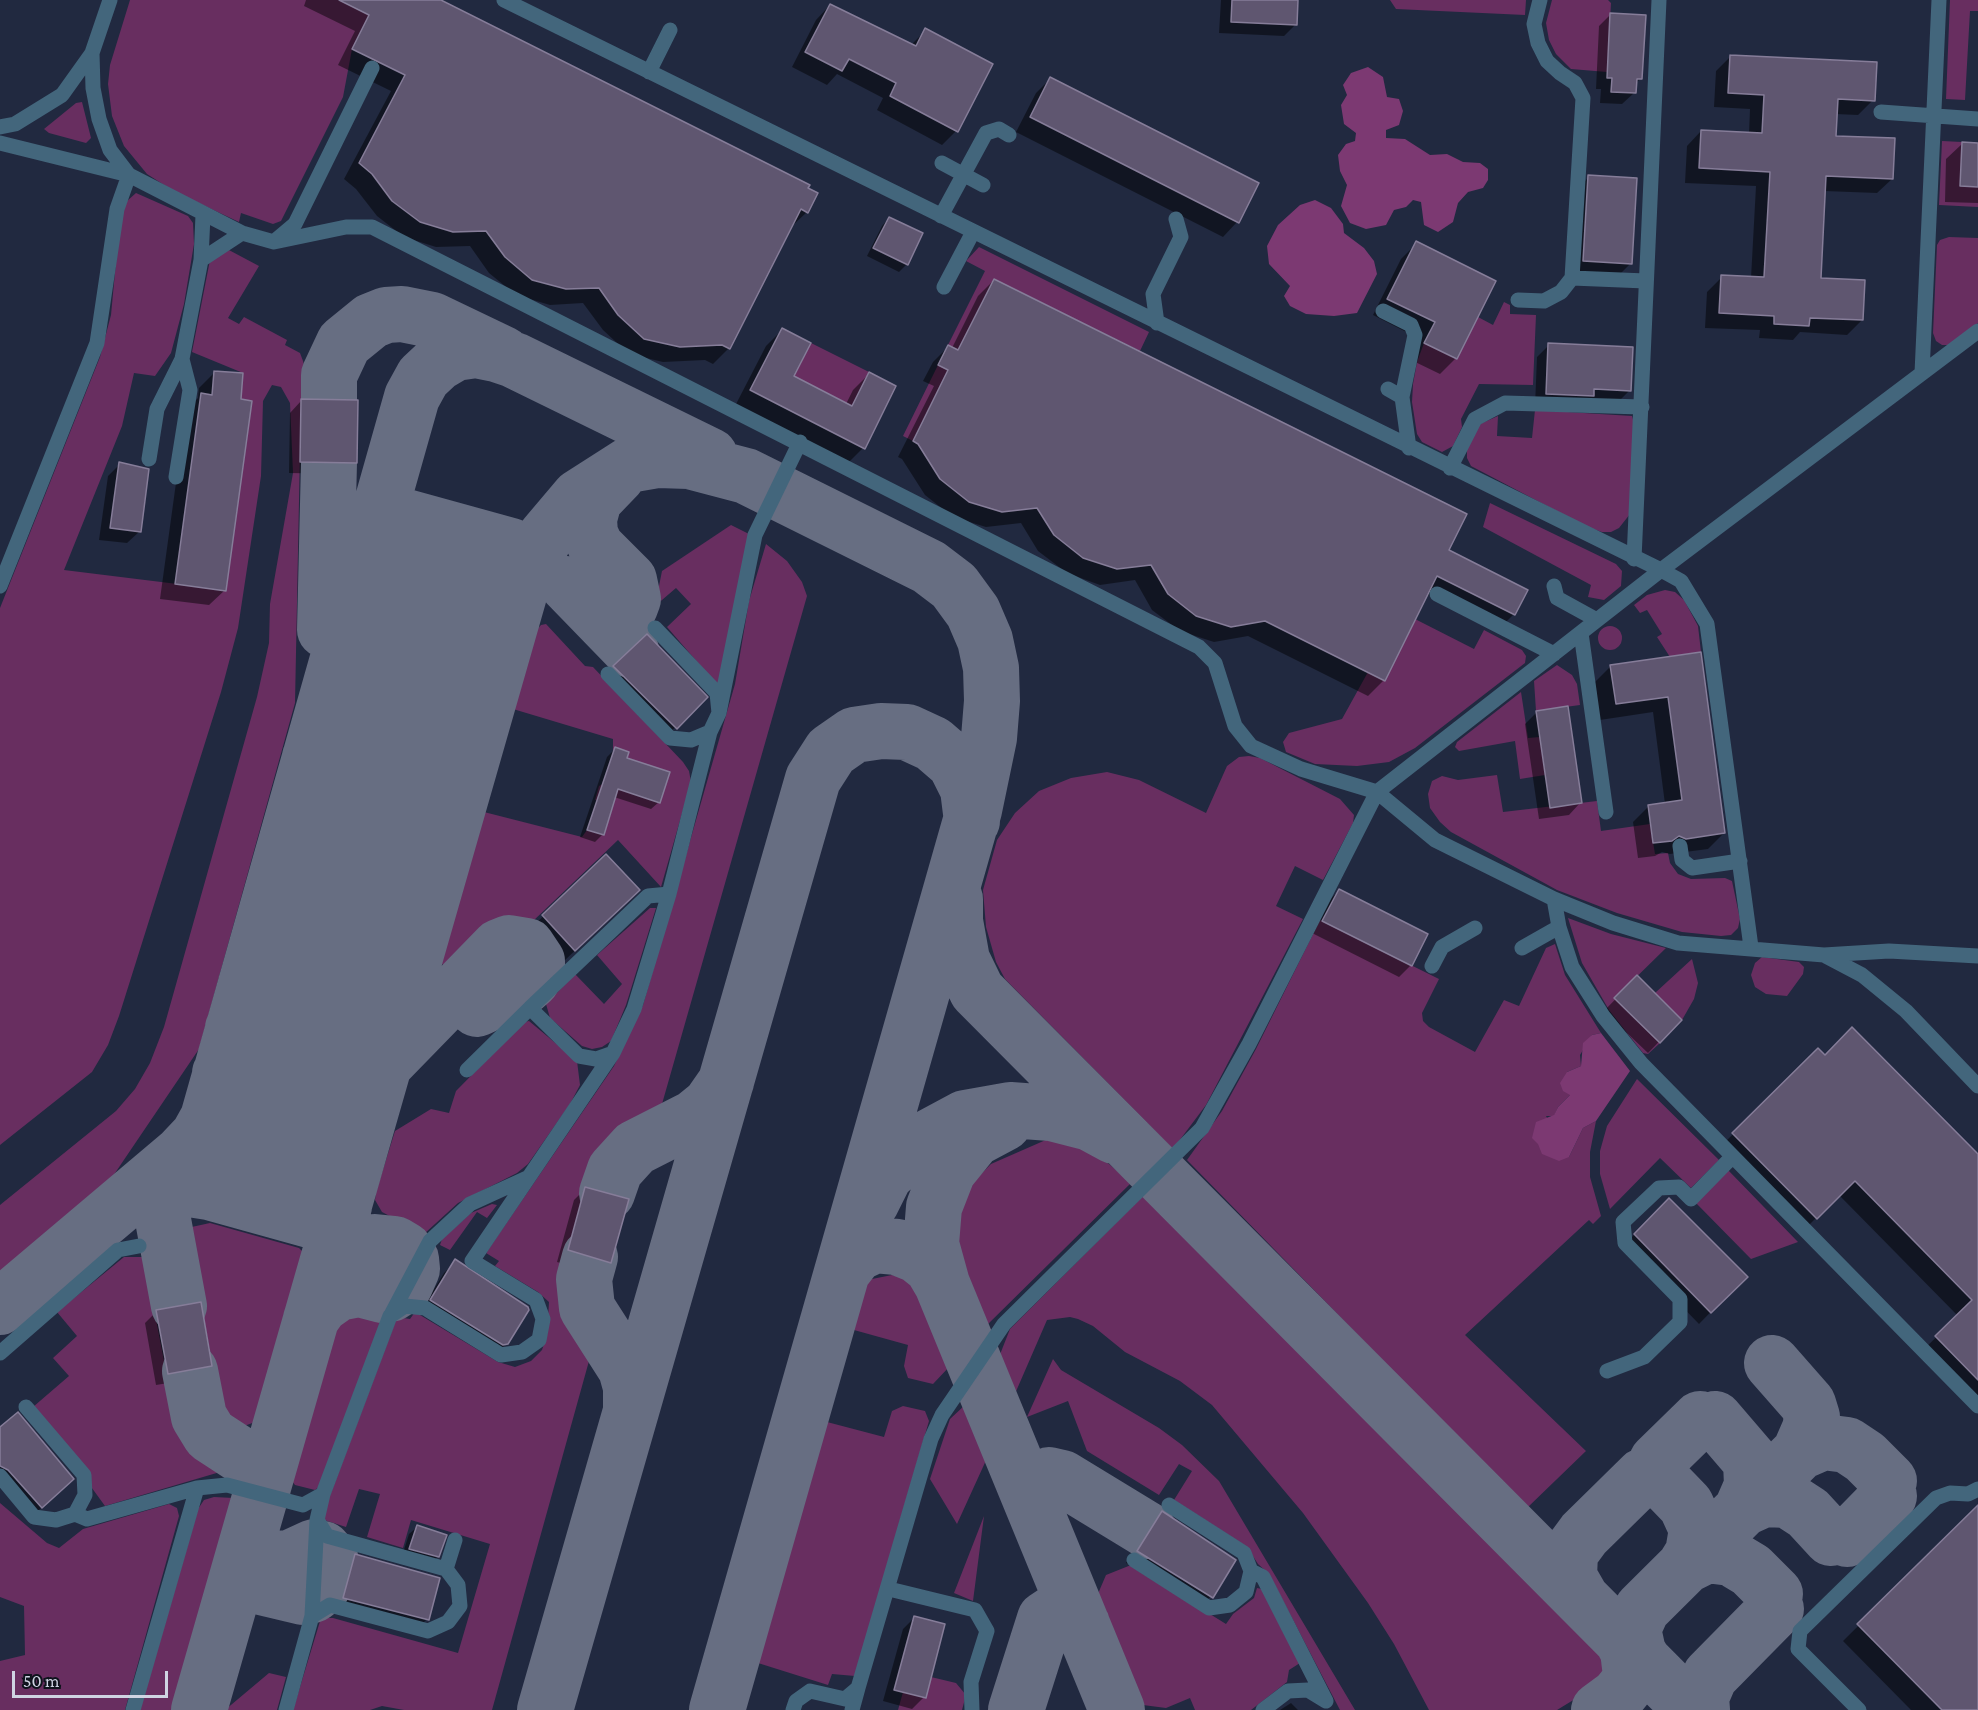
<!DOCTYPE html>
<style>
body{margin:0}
#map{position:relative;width:1978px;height:1710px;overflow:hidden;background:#212940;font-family:"Crimson Pro",serif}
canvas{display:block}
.scale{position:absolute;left:12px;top:1671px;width:156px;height:27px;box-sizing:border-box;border:3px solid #cfd4e3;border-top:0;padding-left:8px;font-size:18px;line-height:21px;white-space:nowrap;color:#cfd4e3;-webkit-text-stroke:4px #0f131d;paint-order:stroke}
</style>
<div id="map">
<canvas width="1978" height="1710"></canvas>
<div class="scale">50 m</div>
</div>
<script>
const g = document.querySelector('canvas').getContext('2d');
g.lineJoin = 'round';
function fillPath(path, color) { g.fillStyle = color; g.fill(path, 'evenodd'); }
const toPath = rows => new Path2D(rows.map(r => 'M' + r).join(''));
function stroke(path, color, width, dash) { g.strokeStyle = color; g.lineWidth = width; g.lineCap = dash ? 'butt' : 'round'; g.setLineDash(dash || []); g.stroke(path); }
const green = toPath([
 [130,0,377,0,352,49,343,97,281,221,273,224,241,213,239,222,175,192,147,174,124,146,112,116,108,84,110,65],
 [1390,0,1526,0,1525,15,1396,9],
 [1552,0,1608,0,1611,3,1607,72,1571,69,1556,54,1549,40,1546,23],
 [1950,0,1978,0,1978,11,1970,11,1965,100,1946,99],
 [82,102,91,138,86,143,49,133,44,129,76,103],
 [1942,141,1962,142,1960,186,1978,187,1978,207,1939,205],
 [136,193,188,216,193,223,194,244,184,304,171,353,155,376,134,373,122,426,64,570,226,590,252,401,227,397,242,384,243,373,192,352,210,260,227,249,259,266,228,318,239,324,244,317,287,340,285,345,300,353,303,361,309,386,308,399,301,400,295,703,199,1049,111,1179,0,1274,0,1205,116,1111,135,1089,150,1063,164,1027,257,697,269,643,270,604,293,473,290,403,281,387,272,385,263,401,261,476,238,628,221,692,119,1016,108,1045,92,1072,0,1145,0,608,100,357,111,315,120,219,127,201],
 [1949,237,1978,238,1978,323,1949,345,1942,345,1936,341,1933,333,1937,245,1940,240],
 [979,247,1149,332,1140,351,994,279,958,350,948,345,985,271,966,261],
 [1504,302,1510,305,1510,314,1536,315,1533,385,1479,384,1461,419,1462,427,1453,446,1442,452,1422,442,1417,434,1412,402,1413,384,1417,362,1424,343,1457,359,1478,317,1493,325],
 [811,343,869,372,852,406,794,376],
 [938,365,948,370,913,441,903,436],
 [1535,410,1632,416,1634,423,1630,514,1619,528,1611,532,1602,532,1587,527,1471,466,1467,458,1467,449,1480,424,1498,416,1497,436,1532,438],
 [1490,503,1616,564,1622,571,1621,586,1604,600,1588,597,1591,585,1483,527],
 [731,525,749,534,718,686,667,627,691,604,676,588,655,606,662,571],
 [766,544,787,561,802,582,807,596,662,1104,616,1132,593,1162,585,1187,561,1273,560,1289,562,1305,589,1361,492,1710,404,1710,382,1706,370,1710,293,1710,321,1618,333,1618,458,1653,490,1544,411,1520,403,1548,367,1537,380,1494,359,1489,346,1527,321,1519,397,1317,410,1319,415,1312,498,1362,515,1367,531,1361,542,1350,547,1335,549,1302,538,1292,495,1266,499,1261,486,1253,614,1066,643,1005,735,684,749,601],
 [1665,590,1675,592,1684,600,1698,626,1701,652,1670,657,1657,637,1662,634,1647,610,1640,613,1634,605,1647,595],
 [1415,619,1474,649,1484,630,1522,650,1526,656,1525,663,1415,748,1389,762,1357,766,1315,764,1286,752,1283,742,1289,733,1342,719,1368,672],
 [546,624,585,666,593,667,683,762,689,771,691,782,661,887,618,840,532,922,514,917,460,967,447,968,442,964,441,955,484,812,582,837,587,830,604,835,613,806,595,800,599,786,603,784,660,802,669,772,613,754,613,739,513,709,536,631,541,625],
 '1598 638a12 12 0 1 1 24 0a12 12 0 1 1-24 0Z',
 [1557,665,1572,675,1577,684,1580,705,1536,711,1534,681],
 [1521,692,1528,738,1540,737,1545,775,1520,779,1515,741,1459,751,1455,747,1457,742],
 [1249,756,1260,758,1340,799,1354,815,1353,823,1323,880,1295,866,1276,906,1303,919,1206,1105,1173,1149,1005,979,996,962,986,927,983,890,997,840,1015,813,1039,791,1071,778,1107,772,1139,780,1206,813,1227,766,1239,757],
 [1497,775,1503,812,1597,801,1601,831,1650,824,1655,854,1668,853,1670,863,1678,874,1691,879,1725,878,1732,881,1740,919,1738,928,1731,935,1721,936,1682,932,1617,913,1557,890,1451,832,1440,822,1430,808,1428,794,1432,781,1442,776,1458,780],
 [650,908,656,908,626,1005,611,1041,602,1047,592,1049,582,1046,550,1018,546,1004,575,974,604,1004,622,984,597,955],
 [1568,918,1611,934,1666,948,1615,998,1660,1043,1648,1054,1643,1053,1609,1010,1582,963],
 [1320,920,1439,979,1422,1013,1423,1021,1429,1027,1475,1052,1504,1000,1519,1006,1546,948,1555,944,1565,975,1601,1033,1592,1035,1580,1055,1581,1066,1567,1072,1571,1094,1558,1107,1554,1116,1546,1116,1569,1157,1583,1128,1596,1121,1590,1152,1590,1177,1601,1216,1593,1224,1589,1220,1465,1335,1586,1451,1527,1508,1187,1160,1222,1111,1256,1049],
 [1762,957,1799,962,1804,967,1803,974,1787,996,1766,994,1755,987,1751,975,1755,963],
 [1692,959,1698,983,1694,999,1682,1020,1655,993],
 [529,1021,577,1061,580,1085,570,1104,528,1164,517,1173,458,1203,424,1234,382,1212,375,1200,376,1192,395,1131,431,1109,449,1113,456,1091,524,1022],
 [1637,1079,1719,1160,1691,1188,1660,1158,1610,1209,1600,1174,1600,1151,1607,1126],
 [1048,1139,1082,1149,1109,1164,1131,1183,986,1326,962,1270,958,1255,958,1225,963,1197,970,1185,991,1164],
 [1728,1170,1798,1242,1751,1259,1695,1202],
 [1144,1195,1600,1654,1604,1673,1598,1685,1557,1710,1429,1710,1394,1644,1368,1603,1303,1513,1212,1405,1180,1381,1125,1352,1093,1326,1078,1319,1070,1317,1047,1320,1014,1396,999,1357,1010,1329],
 [492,1204,497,1205,487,1218,477,1212,450,1250,440,1245,442,1239,471,1213],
 [210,1223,299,1248,306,1255,258,1421,244,1426,230,1421,221,1409,187,1228],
 [124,1257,144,1257,176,1423,181,1436,195,1455,220,1472,105,1506,33,1407,69,1376,53,1358,77,1336,57,1312],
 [892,1275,904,1278,921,1293,950,1366,933,1384,908,1378,904,1366,908,1345,854,1330,867,1280],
 [344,1312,383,1316,320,1486,315,1490,295,1485,292,1481,334,1334],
 [1053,1359,1061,1370,1159,1428,1182,1445,1219,1481,1355,1710,1340,1710,1269,1574,1258,1564,1247,1547,1174,1500,1192,1471,1179,1464,1159,1495,1087,1451,1068,1401,1027,1417],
 [965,1405,988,1456,957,1524,930,1479,950,1419],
 [903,1406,925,1411,929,1421,855,1676,832,1674,828,1685,758,1663,827,1422,884,1437,892,1411],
 [214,1497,234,1498,175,1710,140,1710,198,1509,204,1500],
 [0,1503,47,1543,59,1548,83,1529,169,1504,177,1508,179,1516,125,1710,0,1710,0,1661,25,1655,24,1606,0,1597],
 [984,1516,973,1601,954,1593],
 [1131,1565,1226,1624,1233,1614,1254,1598,1257,1588,1262,1589,1300,1663,1289,1670,1287,1682,1251,1710,1195,1710,1190,1698,1166,1708,1143,1705,1097,1596,1106,1575],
 [269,1673,286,1677,277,1710,225,1710],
 [931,1677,956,1683,966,1695,962,1710,898,1710,903,1692]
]);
const forest = toPath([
 [1368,67,1383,77,1387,97,1399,99,1403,111,1399,125,1386,130,1386,138,1405,139,1430,155,1447,154,1463,162,1480,163,1488,169,1488,180,1483,188,1468,192,1458,203,1453,222,1438,232,1424,225,1421,202,1413,200,1406,207,1394,210,1386,225,1366,229,1350,223,1341,206,1347,185,1340,171,1338,155,1346,144,1355,141,1356,133,1344,124,1341,105,1347,95,1343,85,1351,73],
 [1315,200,1331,208,1343,224,1344,233,1364,248,1374,261,1377,274,1357,313,1334,316,1306,314,1290,306,1284,296,1290,286,1269,264,1267,246,1278,225,1300,205],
 [1601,1033,1630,1071,1596,1121,1583,1128,1569,1157,1559,1161,1542,1154,1538,1144,1532,1138,1536,1122,1554,1115,1558,1107,1570,1095,1563,1091,1560,1083,1567,1072,1581,1066,1583,1043,1592,1035]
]);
const shadow = toPath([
 [306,0,414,0,807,212,791,227,729,348,713,364,705,360,663,362,629,354,603,330,583,303,550,305,516,295,489,273,470,246,436,247,404,237,377,216,356,189,344,179,391,91,338,65,355,31,304,6],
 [1221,0,1297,0,1295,25,1284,36,1219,33],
 [830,5,911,45,926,30,956,131,942,145,877,110,883,98,837,74,827,85,792,67,816,20],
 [1611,14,1640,79,1635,84,1634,93,1622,104,1600,103,1601,89,1596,89,1599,26],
 [1731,56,1873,100,1858,115,1835,114,1834,137,1892,179,1877,193,1824,191,1820,280,1862,320,1847,335,1800,332,1793,340,1759,338,1760,330,1705,328,1707,292,1722,277,1751,278,1756,186,1685,183,1687,146,1701,131,1749,134,1750,109,1714,107,1716,71],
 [1050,79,1257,184,1237,222,1223,237,1016,132,1036,93],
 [1962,144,1978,144,1978,203,1945,202,1946,159],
 [1589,177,1631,263,1619,275,1572,273,1577,189],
 [889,218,921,234,907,264,899,272,867,256,882,226],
 [1417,243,1494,282,1456,358,1440,374,1409,359,1420,339,1373,315,1401,259],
 [994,280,1447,551,1514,614,1498,630,1426,594,1384,680,1368,696,1248,636,1214,642,1180,631,1152,610,1135,580,1100,585,1067,573,1038,551,1021,523,986,527,953,517,925,495,902,459,898,457,934,386,923,381,933,362,949,346,952,348,978,296],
 [782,330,792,377,846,404,853,390,869,374,863,448,847,464,735,406,766,346],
 [1549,345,1630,390,1618,402,1535,406,1537,357],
 [215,372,239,400,225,590,209,605,160,599,186,410,198,398,199,388],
 [301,401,355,462,344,474,289,473,290,413],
 [120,464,139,532,127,543,99,540,108,476],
 [647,636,694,711,662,739,603,679],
 [1700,654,1724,833,1708,849,1670,854,1662,852,1655,856,1638,858,1633,822,1649,806,1665,804,1653,712,1600,720,1595,682,1611,666],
 [1537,712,1580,803,1569,815,1539,819,1525,724],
 [615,749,659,802,651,809,614,797,603,834,595,842,580,837,607,757],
 [606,856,626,902,563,962,531,928],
 [1339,891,1426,934,1410,966,1399,977,1312,933,1327,902],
 [1637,977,1680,1020,1648,1053,1604,1011],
 [1818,1050,1978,1155,1978,1410,1921,1352,1958,1316,1839,1195,1801,1233,1718,1149],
 [585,1189,610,1262,598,1274,557,1262,574,1200],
 [1669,1200,1745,1277,1699,1324,1623,1246],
 [456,1261,507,1343,494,1355,420,1312,444,1273],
 [157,1311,211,1366,199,1378,156,1385,145,1323],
 [0,1429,72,1480,29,1519,0,1486],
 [1978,1507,1978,1710,1911,1710,1843,1641],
 [1162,1513,1234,1560,1210,1597,1198,1609,1126,1563,1150,1525],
 [417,1527,438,1556,431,1564,402,1556,409,1534],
 [355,1556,439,1579,426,1620,414,1632,332,1610,344,1567],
 [914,1618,924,1697,912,1709,883,1701,903,1629],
 [1291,1703,1298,1710,1280,1710]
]);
const taxiway = toPath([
 [329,399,329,375,344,343,371,321,386,315,402,314,432,320,503,354],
 [618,475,594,500,589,519,590,534,596,547,629,580,633,599,630,607,613,618,602,616,567,584,631,650],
 [379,553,375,548,375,531,386,516,395,514,511,546,523,558,525,574,514,588,505,591],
 [367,598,362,593,361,585,367,568,374,561,390,560,499,591,505,596,513,611,512,620,509,627,496,635],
 [325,630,329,462],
 [350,634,349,621,355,612,362,606,379,605,487,636,493,641,500,655,499,664,492,675],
 [339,686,336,667,348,652,356,649,473,682,479,686,487,701,483,717,472,725],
 [328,733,324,729,323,712,335,697,344,695,460,727,466,731,474,747,470,763,456,771],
 [311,772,310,757,316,749,322,742,339,741,447,773,454,777,461,792,460,800,453,811],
 [301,822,297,811,302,794,309,787,326,786,434,818,440,822,448,837,447,846,443,853,433,861],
 [289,869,285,865,285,848,296,832,305,830,421,862,433,875,435,882,430,898,417,907],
 [955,899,955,921,962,960,977,991,1692,1710],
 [272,908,272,893,277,884,283,878,300,876,408,908,415,912,422,927,421,935,415,946],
 [264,960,260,955,259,938,270,923,279,921,395,952,407,965,408,981,404,989,391,997],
 [246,994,246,983,250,974,257,967,266,965,382,998,394,1010,396,1017,395,1026,389,1036],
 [238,1050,234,1046,233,1028,244,1012,253,1010,369,1043,376,1047,383,1062,378,1079,365,1087],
 [388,1061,499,947,509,943,527,946,537,961,537,971,532,980,524,987,477,1009],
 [220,1086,220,1073,225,1065,232,1058,248,1057,356,1089,363,1093,370,1107,369,1116,363,1127],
 [212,1139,207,1127,208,1118,219,1103,227,1101,344,1133,355,1144,358,1152,353,1169,339,1178],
 [607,1193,615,1170,635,1148,694,1118,710,1105,726,1082],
 [871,1203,885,1175,924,1140,965,1118,1010,1110,1051,1113,1090,1123,1114,1136],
 [590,1257,584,1279,587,1308,626,1369,631,1387,631,1410],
 [842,1272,856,1254,875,1245,897,1247,917,1255,932,1267,942,1284,1117,1710],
 [942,1284,931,1244,934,1207,948,1171,974,1139,1004,1123],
 [179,1306,161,1209,166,1194,177,1187,209,1192,194,1180,193,1171,194,1163,205,1148,222,1147,330,1178,342,1189,344,1206,333,1220,317,1222,209,1192],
 [0,1307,182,1153,198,1136,208,1118,412,397,423,377,438,363,455,353,476,350,496,354,514,360,710,456],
 [311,1319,321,1305,338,1293,359,1289,382,1295,391,1294,405,1285,412,1269,411,1259,405,1250,395,1244,375,1242],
 [1772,1363,1808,1404,1812,1417,1810,1429,1800,1452],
 [190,1371,199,1417,210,1435,256,1465,262,1475,263,1488],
 [1715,1419,1751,1461,1752,1486,1742,1509],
 [1657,1461,1700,1419],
 [1658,1476,1686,1505,1697,1529,1693,1553,1685,1566],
 [1034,1507,1033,1492,1037,1481,1049,1475,1062,1478,1149,1531],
 [1742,1509,1764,1499,1788,1500,1808,1513,1831,1538],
 [1847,1539,1889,1496],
 [244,1554,247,1575,253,1582,261,1587,303,1597,313,1595,322,1588,332,1568,330,1557,323,1549,314,1547,290,1558,277,1559],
 [1685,1566,1707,1555,1731,1558,1751,1570,1775,1594],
 [1581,1598,1569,1577,1570,1553,1584,1534,1643,1476],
 [1644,1662,1638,1652,1633,1629,1642,1609,1800,1452,1823,1442,1847,1445,1865,1457,1889,1481],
 [199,1710,525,574,546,536,579,497,629,465,658,460,689,461,746,476,929,567,954,586,973,612,985,640,991,668,992,701,989,738,974,810,717,1710],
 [545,1710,813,779,831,751,854,735,881,731,907,732,933,744,955,763,968,789,972,821],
 [1016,1710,1045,1619,1057,1611,1070,1612,1082,1624],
 [1599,1710,1618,1696,1626,1686,1631,1675,1628,1651,1621,1638],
 [1702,1710,1701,1697,1710,1676,1776,1609]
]);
const building = toPath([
 [339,0,441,0,810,185,808,188,818,193,808,213,801,209,730,349,722,345,680,347,644,339,618,315,599,288,566,289,532,280,505,257,486,231,453,232,420,222,392,201,372,174,359,163,405,75,352,49,369,15,339,0],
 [1232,0,1298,0,1297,25,1231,22,1232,0],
 [830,4,916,46,925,28,993,64,958,132,890,96,896,83,849,59,842,71,805,52,830,4],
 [1610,13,1646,15,1642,79,1637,79,1636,93,1611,92,1612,78,1607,78,1610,13],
 [1730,55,1877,62,1875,101,1838,99,1836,136,1895,138,1893,179,1826,176,1821,278,1865,280,1863,320,1810,318,1809,326,1774,324,1774,316,1719,313,1721,275,1764,277,1770,172,1699,168,1701,130,1762,133,1764,95,1728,93,1730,55],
 [1050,77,1259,183,1239,223,1030,117,1050,77],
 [1962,142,1978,143,1978,187,1960,186,1962,142],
 [1588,175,1637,178,1632,264,1583,261,1588,175],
 [889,217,923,233,908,265,873,248,889,217],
 [1416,241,1496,281,1457,359,1424,343,1435,322,1387,299,1416,241],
 [994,279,1467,514,1449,550,1528,590,1515,615,1437,576,1385,681,1265,621,1231,627,1196,616,1168,594,1151,565,1117,569,1083,558,1054,535,1037,508,1002,512,969,502,940,479,918,444,913,441,948,370,938,365,948,345,958,350,994,279],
 [782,328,811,343,794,376,852,406,869,372,896,386,865,449,750,390,782,328],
 [1548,343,1633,347,1631,391,1594,389,1594,396,1546,394,1548,343],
 [214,371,243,373,241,399,252,401,226,591,175,584,201,393,212,395,214,371],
 [301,399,358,400,357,463,300,462,301,399],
 [119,462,149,469,141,532,110,528,119,462],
 [647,634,708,697,677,729,613,666,647,634],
 [1701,652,1725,833,1686,839,1679,836,1672,841,1653,843,1648,805,1682,800,1668,697,1616,704,1610,665,1701,652],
 [1568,706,1582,803,1550,808,1536,711,1568,706],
 [615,747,629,752,627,758,670,772,660,803,618,789,604,835,587,830,615,747],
 [606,854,640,890,575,951,542,915,606,854],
 [1339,889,1428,934,1412,966,1322,921,1339,889],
 [1637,975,1682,1020,1660,1043,1614,998,1637,975],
 [1852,1027,1978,1154,1978,1380,1935,1336,1972,1300,1855,1181,1817,1219,1732,1133,1818,1048,1825,1055,1852,1027],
 [585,1187,629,1199,611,1263,568,1250,585,1187],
 [1669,1198,1748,1277,1711,1313,1634,1234,1669,1198],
 [455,1259,528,1307,529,1310,508,1344,503,1345,430,1300,455,1259],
 [201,1302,212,1366,168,1374,156,1310,201,1302],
 [18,1412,74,1479,42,1508,8,1470,0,1466,0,1427,18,1412],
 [1978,1505,1978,1710,1942,1710,1857,1624,1978,1505],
 [1162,1511,1236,1560,1213,1598,1137,1551,1162,1511],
 [417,1525,447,1535,439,1557,409,1549,417,1525],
 [355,1554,440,1578,429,1620,343,1598,355,1554],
 [914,1616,945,1624,926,1698,894,1690,914,1616]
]);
const minor = toPath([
 [504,0,1661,570,1978,331],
 [1540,0,1534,24,1538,43,1547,61,1560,73,1575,83,1583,98,1572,278],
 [649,72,670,30],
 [1881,112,1978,119],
 [0,127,15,124,62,95,92,53,110,0],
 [0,143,129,175,242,233,274,242,346,227,372,227,1199,647,1215,663,1235,726,1251,746,1301,769,1377,792,1661,570,1681,581,1707,624,1751,947],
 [942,163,983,185],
 [941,216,986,133,999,129,1009,135],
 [276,240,295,224,372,68],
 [201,260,242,233],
 [944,287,973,232],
 [1518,300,1544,301,1561,292,1572,278,1646,281],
 [1383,311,1411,325,1415,335,1402,397],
 [1157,323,1153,294,1181,237,1176,219],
 [1922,373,1939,0],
 [1388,389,1402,397,1409,448],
 [149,459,157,409,182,359,201,260,203,215],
 [1450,468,1475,419,1505,403,1642,407],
 [176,477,190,390,182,359],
 [1634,559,1659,0],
 [0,586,97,343,117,209,129,175,110,150,99,119,93,88,92,53],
 [1554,586,1557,598,1597,620],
 [1437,594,1554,654],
 [1581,633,1606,812],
 [608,674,670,738,691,740,710,732,719,713,717,693,655,628],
 [719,713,755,535,800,442],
 [1680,846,1682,860,1692,868,1740,861],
 [669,894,634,1009,613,1053,596,1059,579,1056,530,1008,648,896,669,894,710,732],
 [1554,899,1559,927,1572,967,1603,1016,1641,1063,1978,1406],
 [1522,948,1559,927],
 [1824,955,1889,951,1978,956],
 [1432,966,1442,947,1475,928],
 [467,1070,530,1008],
 [392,1313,430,1241,470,1204,529,1177],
 [0,1353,118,1250,139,1246],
 [1607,1371,1644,1357,1680,1322,1680,1299,1625,1243,1623,1222,1659,1188,1679,1187,1691,1199,1732,1157],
 [0,1476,34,1517,56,1520,75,1514,85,1495,84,1475,26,1407],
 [75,1514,87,1519,197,1488,227,1485,303,1505,323,1494],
 [1134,1560,1209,1608,1230,1605,1246,1592,1251,1571,1244,1553,1169,1505],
 [446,1569,455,1540],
 [1251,1571,1263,1577,1326,1701],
 [889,1589,975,1610,987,1631,971,1682,972,1710],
 [312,1616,317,1520],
 [133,1710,197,1488],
 [286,1710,312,1616,330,1605,428,1631,448,1622,460,1606,458,1585,446,1569,327,1536,317,1520,323,1494,390,1316,405,1306,425,1308,501,1355,522,1352,539,1340,543,1319,536,1300,472,1261,613,1053],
 [793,1710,796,1701,810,1691,845,1699,858,1688,931,1439,942,1415,1004,1324,1202,1128,1249,1044,1377,792,1435,840,1554,899,1613,923,1678,943,1824,955,1862,975,1906,1011,1978,1086],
 [852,1710,858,1688],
 [1263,1710,1288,1691,1308,1690,1326,1701],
 [1859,1710,1798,1649,1800,1631,1936,1498,1950,1493,1968,1494,1978,1489]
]);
fillPath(green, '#682e60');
fillPath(forest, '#7c3972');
fillPath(shadow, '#0007');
stroke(taxiway, '#676e82', 56);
fillPath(building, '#5f5670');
stroke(building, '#867d99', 1.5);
stroke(minor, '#43667c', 15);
</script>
